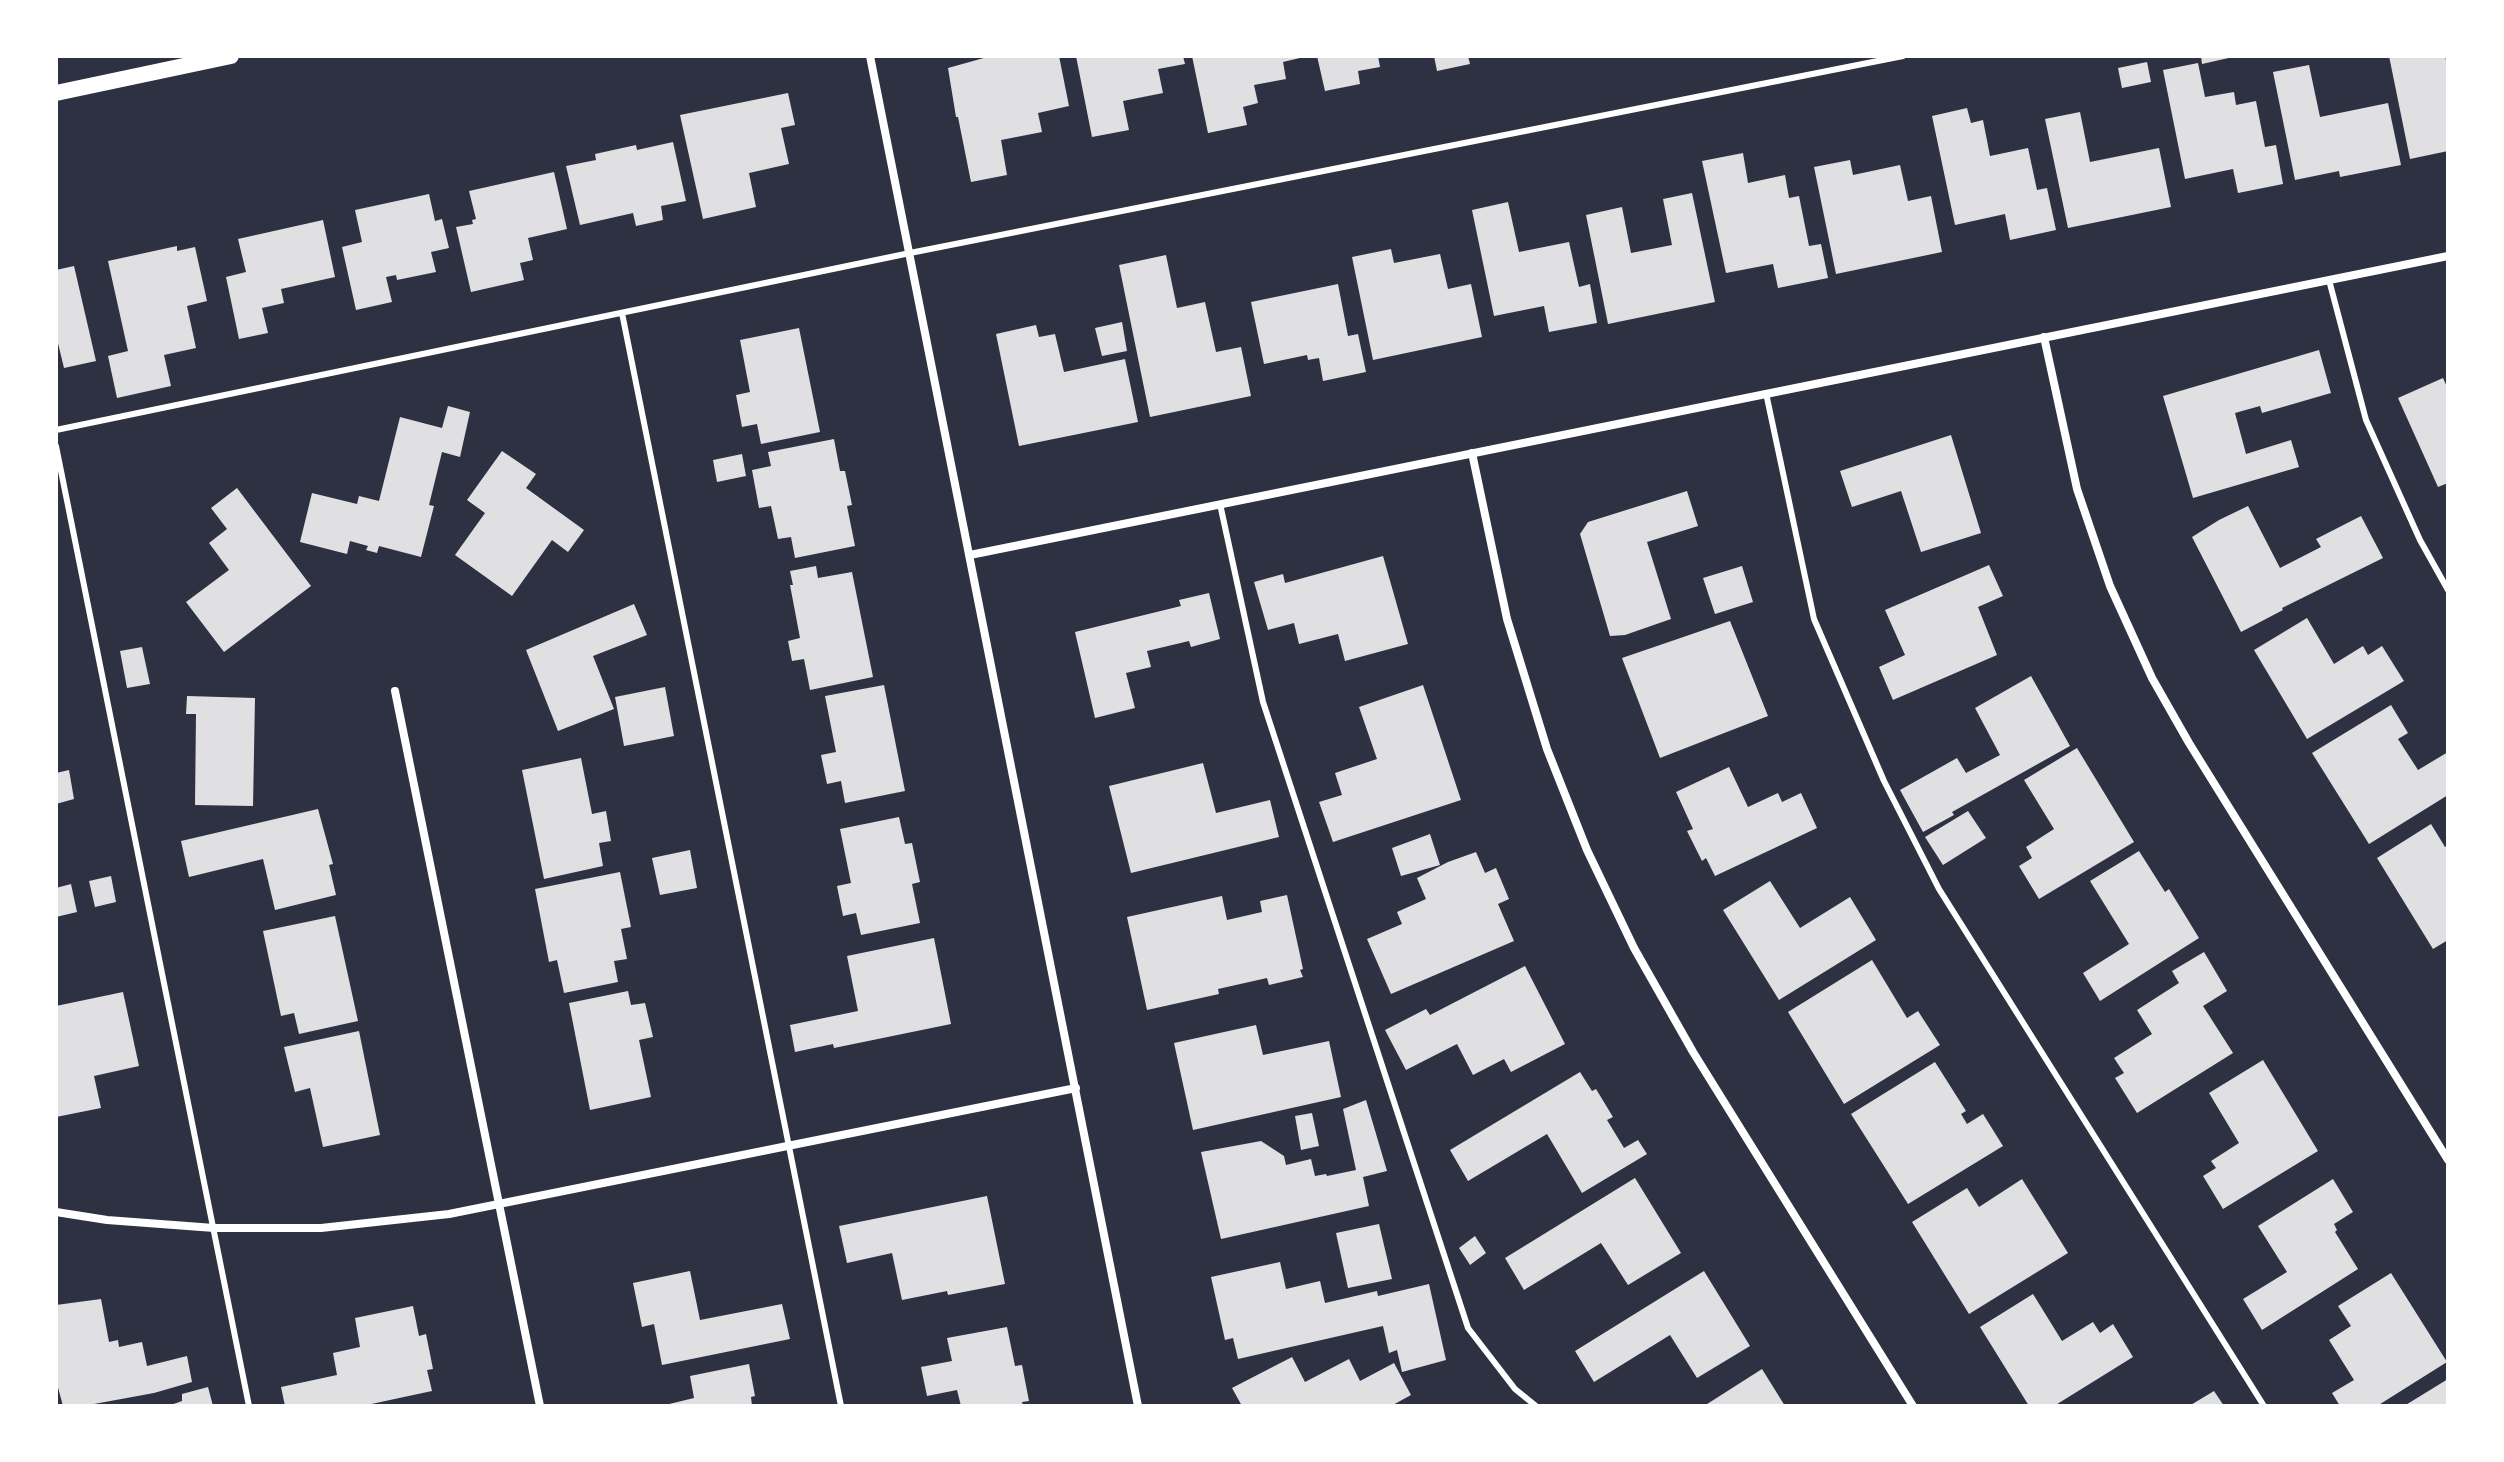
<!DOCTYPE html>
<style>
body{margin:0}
#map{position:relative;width:2504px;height:1462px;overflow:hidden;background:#2d3142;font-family:Arial,sans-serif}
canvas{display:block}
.frame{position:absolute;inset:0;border:58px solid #fff;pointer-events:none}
</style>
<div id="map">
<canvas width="2504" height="1462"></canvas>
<div class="frame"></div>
</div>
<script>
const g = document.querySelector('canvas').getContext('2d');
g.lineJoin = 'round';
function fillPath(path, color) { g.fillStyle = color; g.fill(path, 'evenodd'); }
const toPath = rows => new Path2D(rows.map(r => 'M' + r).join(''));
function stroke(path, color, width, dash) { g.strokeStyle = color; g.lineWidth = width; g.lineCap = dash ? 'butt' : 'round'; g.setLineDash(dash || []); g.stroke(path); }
const building = toPath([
 [991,56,1059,56,1069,106,1038,113,1042,132,1001,140,1007,175,971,182,958,117,956,117,948,68],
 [1076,56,1183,56,1185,64,1158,69,1163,93,1123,101,1129,130,1092,137],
 [1192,56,1304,56,1304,57,1283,62,1286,79,1254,85,1258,103,1243,107,1247,125,1208,133],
 [1317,56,1378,56,1380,67,1358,71,1360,84,1325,91],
 [1434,56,1468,56,1470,64,1437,71],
 [2201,56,2232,56,2233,57,2202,64],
 [2389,56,2445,56,2448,70,2448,151,2410,159],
 [2147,62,2151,82,2122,88,2118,68],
 [2198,63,2205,97,2234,92,2236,105,2256,101,2265,147,2276,145,2283,184,2238,193,2233,169,2185,179,2163,70],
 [2309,65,2320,117,2388,103,2401,165,2340,177,2339,171,2295,180,2273,72],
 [788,93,795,125,781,128,789,164,749,173,756,207,703,219,680,115],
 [1967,108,1971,123,1983,120,1990,156,2028,148,2037,190,2047,188,2056,230,2010,240,2005,214,1955,225,1932,116],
 [2080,112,2090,162,2159,148,2171,207,2068,228,2045,119],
 [673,142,686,201,661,206,663,220,636,226,633,213,580,225,566,166,596,160,595,154,636,145,637,150],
 [1743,153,1748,183,1785,175,1789,198,1799,196,1809,246,1821,244,1828,278,1778,288,1773,264,1726,273,1702,161],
 [1850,160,1853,175,1900,165,1908,201,1931,196,1942,252,1836,274,1814,167],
 [554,172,567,229,528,238,533,260,520,263,524,280,471,292,456,227,473,224,472,220,476,219,469,191],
 [1692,193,1715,302,1608,324,1586,215,1622,207,1631,253,1672,245,1663,199],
 [429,194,435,221,442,219,449,248,431,252,436,272,397,280,396,275,386,277,392,302,356,310,342,247,362,242,355,210],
 [1508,202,1519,252,1569,242,1579,287,1590,284,1597,323,1549,332,1544,306,1494,316,1472,210],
 [323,220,335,277,281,289,284,303,262,308,268,333,239,339,226,277,246,272,238,239],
 [177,246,177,251,195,247,207,301,187,306,196,348,164,355,171,386,117,398,108,356,128,351,108,261],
 [1391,249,1394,263,1440,254,1448,289,1471,284,1482,337,1373,360,1352,257],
 [1166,255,1177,308,1205,302,1216,352,1241,347,1251,396,1150,417,1119,265],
 [74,266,96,361,64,368,56,335,56,270],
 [1338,284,1348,336,1358,334,1366,372,1323,381,1319,358,1308,360,1307,355,1264,364,1251,302],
 [1122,322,1127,351,1102,356,1095,328],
 [1036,325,1039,337,1055,334,1064,372,1125,359,1138,422,1019,446,996,334],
 [799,328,820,432,761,444,757,424,742,427,736,395,750,392,740,340],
 [2319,350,2331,393,2262,413,2260,406,2235,413,2246,454,2291,440,2299,467,2193,498,2163,396],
 [2443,378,2448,389,2448,483,2438,487,2398,398],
 [448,406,470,412,460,457,442,452,429,505,434,506,421,557,379,546,377,553,366,550,368,546,350,541,347,554,300,542,312,493,357,504,359,496,379,501,400,417,442,428],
 [1951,435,1981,533,1921,552,1901,491,1852,507,1840,471],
 [834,439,840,471,845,471,852,505,847,506,855,546,795,558,791,537,778,539,771,506,759,508,752,470,771,466,768,452],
 [502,451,536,474,526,488,584,530,568,552,552,540,512,596,455,555,485,513,467,500],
 [742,454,746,476,717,482,713,460],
 [237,488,311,586,224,652,186,602,229,570,209,543,227,529,211,508],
 [1687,491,1698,526,1647,542,1671,619,1625,635,1610,636,1580,534,1588,522],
 [2248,506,2280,568,2321,547,2316,539,2361,516,2383,558,2282,608,2283,610,2241,632,2192,537,2219,520],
 [1383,556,1408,644,1345,661,1338,634,1299,644,1294,623,1268,630,1254,582,1283,574,1285,583],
 [1989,565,2003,596,1978,607,1997,655,1893,700,1879,667,1905,655,1885,610],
 [816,566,818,578,852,572,873,677,810,690,804,659,792,661,788,641,800,638,790,585,793,585,790,571],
 [1742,566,1753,602,1715,614,1703,578],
 [1209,593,1220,639,1191,647,1189,641,1147,651,1151,667,1126,673,1135,708,1095,718,1075,632,1181,606,1179,600],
 [634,604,647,635,593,656,614,709,558,731,526,650],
 [2307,618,2334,664,2363,646,2368,655,2382,646,2404,681,2307,739,2254,650],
 [1730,621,1768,716,1660,758,1622,658],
 [142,647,150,684,127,688,120,651],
 [2031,676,2070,746,1952,812,1954,815,1923,832,1900,790,1957,758,1966,773,2000,755,1975,708],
 [884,685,905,791,845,803,841,781,827,784,821,755,836,752,825,696],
 [1423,685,1461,800,1333,842,1319,802,1342,795,1335,773,1377,759,1359,707],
 [665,687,674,736,624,746,615,697],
 [187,696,255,698,253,806,195,805,196,714,186,714],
 [2391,705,2408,733,2398,739,2418,770,2448,752,2448,795,2369,844,2312,753],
 [2077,748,2134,842,2039,899,2019,866,2032,858,2026,847,2054,829,2024,780],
 [581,758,592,814,606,811,611,841,599,843,603,866,544,879,522,770],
 [1203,763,1216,813,1270,800,1279,837,1131,873,1109,786],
 [1729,767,1748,807,1778,793,1782,802,1801,793,1817,828,1715,876,1706,858,1702,861,1687,831,1693,829,1676,792],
 [69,770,74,799,56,804,56,773],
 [318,809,333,864,329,865,336,895,275,910,263,859,189,877,181,841],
 [1968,811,1986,838,1943,865,1925,837],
 [899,817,905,844,912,843,920,882,912,884,920,923,861,935,856,913,843,916,837,886,851,883,840,829],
 [2431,824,2445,847,2448,845,2448,940,2433,949,2377,858],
 [1430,834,1440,865,1401,876,1392,848],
 [690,850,697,888,660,895,652,858],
 [2139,851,2165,892,2169,889,2199,938,2100,1001,2083,973,2129,944,2090,881],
 [1476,852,1485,873,1496,868,1509,899,1498,904,1514,941,1391,994,1367,939,1402,924,1397,912,1426,899,1417,878,1448,862],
 [620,872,631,927,621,929,627,959,614,961,618,982,564,993,557,960,549,962,535,889],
 [111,876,116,902,95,907,89,881],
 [1770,881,1800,928,1850,897,1876,940,1779,1000,1723,910],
 [71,884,77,912,56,917,56,888],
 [1287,895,1303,969,1300,970,1303,977,1269,985,1267,978,1218,989,1219,994,1147,1010,1127,917,1222,896,1227,920,1262,912,1260,901],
 [335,916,358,1021,299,1034,294,1013,281,1016,263,931],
 [934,938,951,1024,834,1048,833,1044,795,1052,790,1025,858,1011,847,956],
 [2204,952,2227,991,2203,1006,2233,1053,2137,1113,2115,1078,2124,1073,2114,1058,2152,1034,2137,1010,2179,983,2172,971],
 [1872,960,1907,1018,1918,1011,1940,1045,1844,1104,1788,1012],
 [1525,966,1565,1044,1511,1072,1504,1059,1473,1075,1457,1044,1406,1070,1385,1030,1426,1009,1430,1015],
 [628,991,631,1005,645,1003,653,1037,639,1040,651,1097,590,1110,569,1003],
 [123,992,139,1066,94,1076,101,1108,56,1117,56,1006],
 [1256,1025,1263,1055,1329,1041,1341,1097,1193,1130,1174,1043],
 [359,1031,380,1135,323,1147,310,1088,295,1092,284,1047],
 [2263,1060,2318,1151,2223,1209,2203,1176,2216,1168,2211,1161,2239,1143,2209,1093],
 [1935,1062,1966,1111,1961,1114,1967,1124,1983,1114,2003,1146,1908,1204,1851,1114],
 [1580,1072,1592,1091,1596,1089,1613,1117,1607,1120,1624,1148,1638,1140,1647,1154,1582,1193,1547,1134,1468,1181,1450,1150],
 [1366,1100,1387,1171,1363,1177,1369,1206,1221,1239,1201,1152,1261,1141,1284,1156,1286,1165,1311,1159,1315,1176,1326,1174,1327,1176,1356,1170,1343,1109],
 [1312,1113,1319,1146,1301,1150,1295,1116],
 [1635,1178,1681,1253,1628,1285,1601,1243,1524,1290,1505,1258],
 [2022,1179,2068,1253,1969,1314,1912,1222,1967,1188,1979,1207],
 [2333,1179,2353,1212,2334,1224,2337,1230,2335,1232,2358,1269,2262,1330,2243,1299,2287,1272,2258,1226],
 [987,1196,1005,1284,948,1295,947,1291,902,1300,892,1253,847,1263,839,1226],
 [1379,1224,1392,1279,1348,1288,1336,1233],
 [1475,1236,1486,1253,1470,1265,1459,1248],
 [1280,1262,1286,1289,1320,1281,1325,1303,1377,1291,1378,1296,1429,1284,1446,1360,1402,1372,1397,1350,1389,1353,1383,1326,1238,1359,1233,1338,1225,1340,1211,1277],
 [690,1271,700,1320,782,1304,790,1339,662,1365,654,1324,642,1327,633,1283],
 [1704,1271,1750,1346,1697,1378,1670,1335,1594,1382,1575,1351],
 [2391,1273,2447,1362,2377,1406,2340,1406,2332,1393,2354,1380,2329,1340,2351,1326,2338,1306],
 [2033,1294,2062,1341,2093,1322,2100,1333,2113,1324,2133,1357,2054,1406,2029,1406,1980,1327],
 [101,1299,109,1342,118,1340,119,1347,142,1342,147,1366,187,1356,192,1382,154,1393,83,1406,63,1406,56,1380,56,1305],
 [413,1306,419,1336,426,1334,433,1369,427,1370,432,1391,362,1406,285,1406,281,1387,337,1375,333,1353,360,1347,355,1318],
 [1007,1327,1015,1366,1022,1365,1029,1401,1022,1402,1023,1406,961,1406,957,1390,927,1396,921,1367,952,1361,947,1338],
 [1292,1357,1305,1382,1349,1359,1360,1381,1394,1363,1411,1395,1391,1406,1242,1406,1232,1388],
 [749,1364,755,1396,751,1397,752,1406,661,1406,694,1398,690,1376],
 [1762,1369,1785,1406,1704,1406],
 [2448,1379,2448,1406,2404,1406],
 [208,1387,213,1406,168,1406,182,1401,182,1394],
 [2214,1391,2224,1406,2189,1406]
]);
const service = toPath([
 [2329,280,2366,420,2420,540,2448,590],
 [622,313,841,1406],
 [1766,393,1814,619,1884,781,1939,889,2264,1406],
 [56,430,910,253,1903,56],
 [56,446,249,1406],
 [1220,504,1263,702,1468,1328,1515,1389,1536,1406]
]);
const minor = toPath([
 [870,56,1138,1406],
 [2044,337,2077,489,2110,586,2152,678,2189,743,2448,1160],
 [1472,453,1507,619,1547,749,1587,850,1634,948,1693,1052,1913,1406],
 [970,555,2448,256],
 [395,691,540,1406],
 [56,1212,107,1220,214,1228,321,1228,449,1214,1076,1088]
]);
const secondary = toPath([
 [56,93,231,56]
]);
fillPath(building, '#e0e0e3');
stroke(service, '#fff', 6);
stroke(minor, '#fff', 8);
stroke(secondary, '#fff', 16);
</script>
